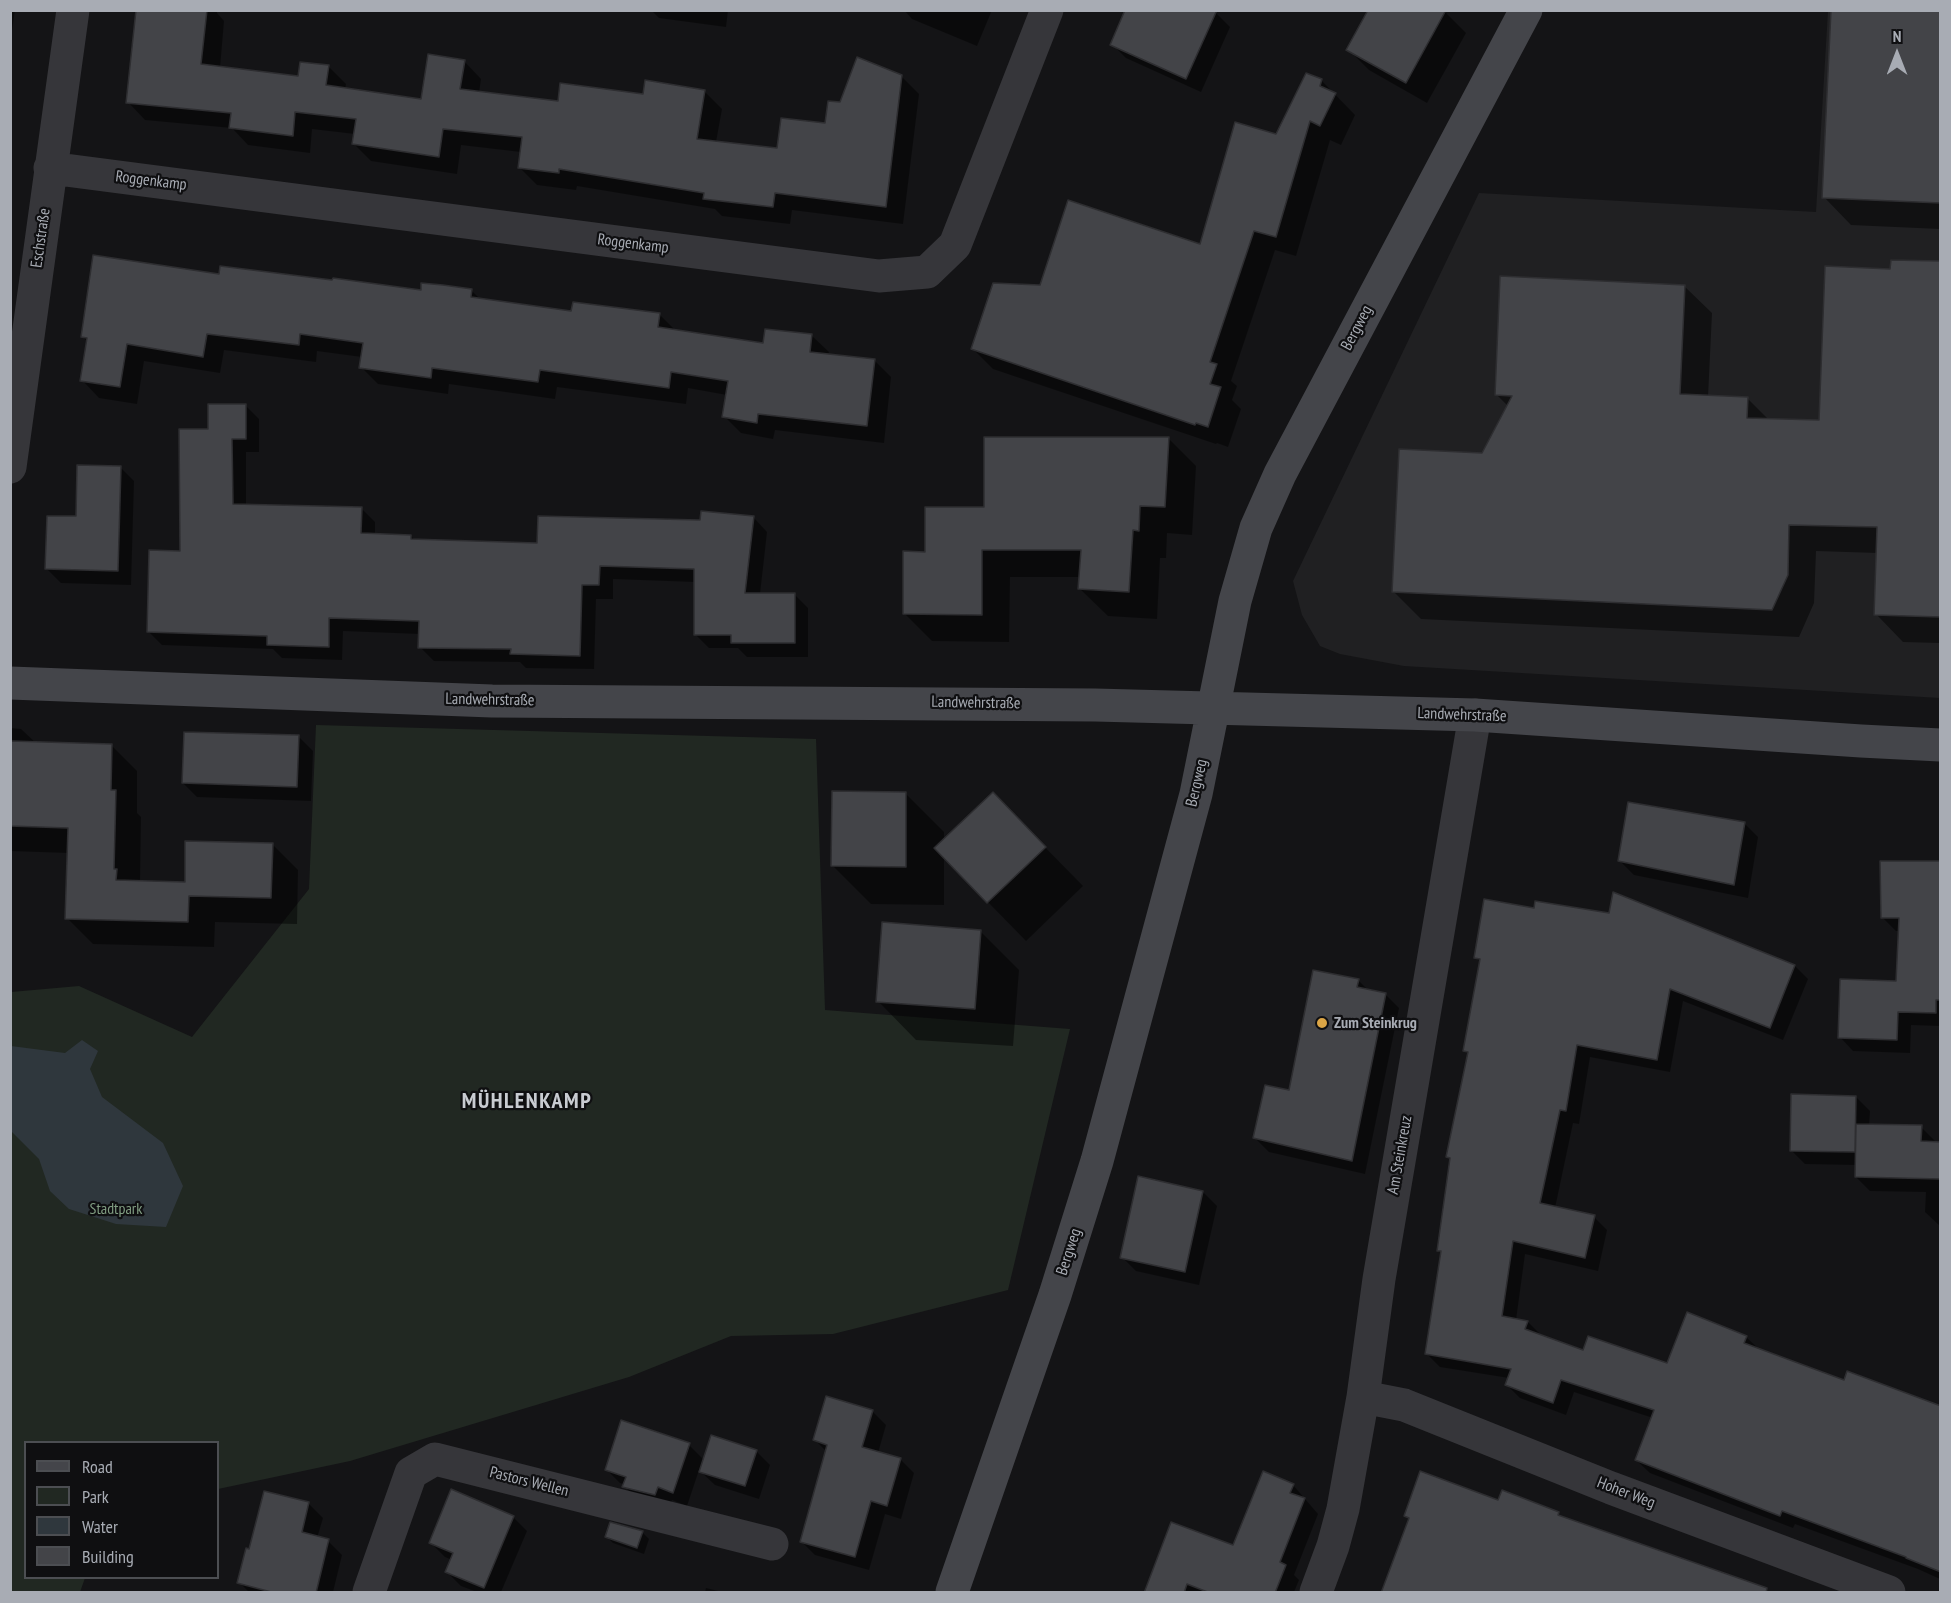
<!DOCTYPE html>
<meta charset="utf-8">
<style>
body{margin:0}
#map{position:relative;width:1951px;height:1603px;overflow:hidden;background:#141416;font-family:"PT Sans Narrow",sans-serif}
canvas{display:block}
.frame{position:absolute;inset:0;border:12px solid #a8acb4;pointer-events:none}
.legend{position:absolute;left:24px;top:1441px;width:195px;height:138px;box-sizing:border-box;background:#0f0f11;border:2px solid #4c4e52;margin:0;padding:8px 10px;list-style:none;font-size:18px;color:#a8acb4}
.legend li{display:flex;align-items:center;gap:12px;height:30px}
.legend b{width:30px;border:2px solid #4c4e52}
.north{position:absolute;left:1867px;top:24px;width:60px;height:60px;-webkit-text-stroke:4px #0f0f11;paint-order:stroke;rotate:0deg;font-size:16px;font-weight:700;line-height:24px;text-align:center;color:#a8acb4}
.north::after{content:'';display:block;margin:auto;width:21px;height:27px;background:#a8acb4;clip-path:polygon(50% 0,100% 100%,50% 72%,0 100%)}
</style>
<div id="map">
<canvas width="1951" height="1603"></canvas>
<div class="frame"></div>
<ul class="legend">
<li><b style="height:8px;background:#44454a"></b>Road</li>
<li><b style="height:16px;background:#212822"></b>Park</li>
<li><b style="height:16px;background:#2f373d"></b>Water</li>
<li><b style="height:16px;background:#434448"></b>Building</li>
</ul>
<div class="north">N</div>
</div>
<script>
const g = document.querySelector('canvas').getContext('2d');
g.lineJoin = 'round';
function fillPath(path, color) { g.fillStyle = color; g.fill(path, 'evenodd'); }
const toPath = rows => new Path2D(rows.map(r => 'M' + r).join(''));
function stroke(path, color, width, dash) { g.strokeStyle = color; g.lineWidth = width; g.lineCap = dash ? 'butt' : 'round'; g.setLineDash(dash || []); g.stroke(path); }
function label(font, color, halo, rows, align = 'center') {
  g.font = font + ' "PT Sans Narrow",sans-serif'; g.lineWidth = 4.5; g.setLineDash([]); g.textBaseline = 'middle'; g.strokeStyle = halo; g.fillStyle = color; for (const [text, x, y, turn = 0] of rows) {
    g.save(); g.translate(x, y); g.rotate((+turn || 0) * Math.PI / 180); g.textAlign = isNaN(turn) ? turn : align; if (halo) g.strokeText(text, 0, 0); g.fillText(text, 0, 0); g.restore();
  }
}
const built = toPath([
 [1828,11,1940,11,1940,698,1404,666,1340,654,1320,646,1302,615,1293,581,1479,193,1816,212]
]);
const green = toPath([
 [316,725,816,739,825,1010,1070,1029,1008,1290,833,1334,731,1336,629,1377,350,1461,218,1489,218,1442,26,1442,26,1578,85,1578,80,1592,11,1592,11,992,79,986,192,1037,309,889]
]);
const water = toPath([
 [82,1040,98,1051,90,1069,102,1097,163,1143,183,1186,166,1227,116,1224,69,1209,50,1191,39,1159,11,1131,11,1046,65,1053]
]);
const shadow = toPath([
 [10,10,15,10,10,44],
 [137,10,217,10,217,13,224,21,220,68,299,78,328,66,346,84,345,89,423,100,464,61,481,79,479,93,559,103,704,91,722,109,716,142,800,152,827,125,841,104,901,76,919,94,903,224,792,210,790,224,722,216,715,209,577,186,576,190,537,185,519,167,521,152,461,145,457,174,371,161,354,144,355,134,312,129,310,153,248,145,232,128,145,120,128,102],
 [651,10,728,10,726,27,659,18],
 [904,10,992,10,977,46,912,19],
 [1443,10,1466,33,1427,103,1369,70,1348,49],
 [1940,10,1940,229,1851,225,1824,197],
 [1215,12,1230,27,1201,92,1126,58,1112,44],
 [1321,80,1355,115,1341,145,1330,140,1296,256,1275,250,1231,381,1237,386,1232,400,1241,409,1228,447,1217,443,1216,444,993,369,973,349,1041,286,1201,246,1277,136],
 [1940,263,1940,643,1903,642,1876,614,1878,553,1816,551,1814,603,1799,637,1421,619,1394,592,1483,455,1508,406,1496,394,1684,286,1712,313,1708,397,1747,398,1769,420,1821,422,1892,270],
 [221,275,422,292,471,290,481,300,572,313,660,315,676,331,764,344,811,335,829,352,828,355,874,360,891,377,884,443,775,430,773,439,741,433,724,416,727,395,688,388,686,404,557,387,555,399,449,384,448,394,378,384,361,367,362,357,317,351,316,362,224,350,220,373,144,361,137,404,99,398,82,380,88,342,82,336],
 [245,405,259,419,259,452,246,452,246,506,361,508,375,522,375,535,411,536,415,541,539,545,702,522,754,518,767,532,760,594,794,594,808,608,808,657,747,657,738,648,709,648,695,634,695,582,613,579,613,599,596,599,594,669,526,668,520,662,434,661,420,647,420,634,343,631,342,660,282,658,273,649,162,645,148,631,181,553,209,430],
 [1168,438,1196,466,1192,535,1167,533,1166,558,1160,558,1157,619,1108,616,1080,589,1081,577,1010,577,1009,642,932,641,904,613,926,554,986,509],
 [120,467,134,481,131,585,61,583,47,569],
 [10,728,21,729,36,743,111,745,137,771,137,813,141,817,140,882,186,883,272,844,298,870,297,924,215,922,214,947,93,944,67,918,69,853,10,851],
 [299,737,313,751,311,801,197,797,183,783],
 [906,794,944,832,944,840,1031,833,1083,886,1026,941,944,857,944,905,871,904,832,865],
 [1744,823,1758,837,1748,898,1634,875,1620,861],
 [1940,862,1940,1026,1911,1025,1910,1053,1853,1051,1840,1037,1898,982,1900,931,1896,931,1882,917],
 [981,932,1019,970,1013,1046,916,1040,878,1001],
 [1476,958,1795,966,1808,979,1783,1040,1683,1001,1670,1072,1590,1057,1579,1124,1573,1123,1555,1208,1594,1217,1607,1230,1598,1271,1525,1254,1516,1320,1528,1322,1541,1335,1584,1352,1668,1365,1746,1337,1760,1350,1845,1382,1940,1408,1940,1579,1918,1569,1795,1524,1793,1528,1650,1473,1636,1460,1653,1418,1574,1392,1566,1415,1520,1398,1507,1385,1509,1378,1440,1367,1427,1354,1442,1254,1438,1250,1451,1160,1447,1156,1469,1055,1465,1051,1481,962],
 [1358,980,1369,991,1385,994,1399,1008,1365,1174,1269,1152,1255,1138,1290,1092],
 [1856,1097,1870,1111,1869,1126,1921,1127,1935,1141,1935,1143,1940,1144,1940,1226,1925,1212,1926,1192,1870,1191,1856,1177,1856,1165,1805,1164,1791,1150],
 [1203,1192,1217,1206,1199,1285,1136,1271,1122,1257],
 [872,1411,886,1425,878,1453,900,1459,914,1473,901,1519,885,1514,869,1570,815,1555,801,1541,827,1452,815,1440],
 [689,1445,704,1460,756,1451,770,1465,759,1499,715,1485,699,1470,687,1506,672,1500,669,1508,638,1500,624,1486,625,1485,620,1483,606,1469],
 [1293,1485,1318,1514,1294,1575,1299,1580,1294,1592,1146,1592,1234,1547],
 [309,1504,323,1518,317,1538,328,1541,342,1555,333,1592,249,1592,239,1582,250,1551],
 [513,1517,527,1531,501,1592,477,1592,461,1586,447,1572,452,1560,445,1557,431,1543],
 [642,1532,649,1539,644,1554,613,1543,606,1536],
 [706,1588,722,1592,705,1592]
]);
const building = toPath([
 [136,10,207,10,201,64,298,76,300,62,329,65,326,85,421,99,428,54,465,60,460,89,558,101,560,83,643,94,645,80,705,90,697,139,777,148,781,118,825,123,828,101,840,102,857,57,902,75,886,207,775,193,773,207,703,199,704,193,559,169,559,173,518,168,522,137,443,129,439,157,352,144,356,119,295,112,293,136,229,128,231,113,126,103,136,10],
 [1125,10,1217,10,1186,79,1110,45,1125,10],
 [1368,10,1446,10,1406,83,1346,50,1368,10],
 [1831,10,1941,10,1941,203,1822,198,1831,10],
 [1306,73,1322,79,1320,86,1336,93,1320,126,1310,121,1276,237,1254,231,1210,362,1217,364,1210,384,1221,387,1208,427,1196,423,1195,425,971,349,993,283,1040,285,1068,200,1200,244,1235,122,1276,134,1306,73],
 [93,255,219,274,220,266,332,280,333,278,421,290,421,283,443,285,472,289,471,297,571,311,573,302,660,313,658,327,763,343,765,329,812,334,810,352,875,359,867,426,758,414,757,423,722,417,728,381,671,372,669,388,540,370,538,382,432,368,431,378,359,368,363,343,300,334,299,345,207,334,203,357,127,344,120,387,80,381,87,338,81,337,93,255],
 [1891,260,1941,261,1941,617,1874,615,1877,527,1789,525,1788,575,1772,610,1392,592,1399,449,1482,453,1512,396,1495,395,1500,276,1685,285,1680,394,1748,397,1747,418,1819,420,1825,266,1890,269,1891,260],
 [208,404,246,404,246,439,232,439,233,504,362,507,361,533,411,535,411,539,537,543,538,516,700,520,701,511,754,516,745,593,795,593,795,643,731,643,731,635,694,635,694,569,600,566,599,585,582,585,580,656,510,654,511,649,418,648,419,621,329,618,329,647,267,645,267,636,147,632,149,550,180,551,179,429,208,429,208,404],
 [984,437,1169,437,1165,507,1140,506,1139,531,1133,530,1129,592,1078,589,1081,550,982,550,982,615,903,614,903,551,925,552,925,507,984,507,984,437],
 [77,465,121,466,118,571,45,569,47,516,76,516,77,465],
 [184,732,299,735,297,787,182,783,184,732],
 [10,741,112,744,111,790,116,790,114,869,117,869,116,880,185,882,185,841,273,843,271,898,189,896,188,922,65,919,68,828,10,826,10,741],
 [832,791,906,792,906,867,831,866,832,791],
 [993,792,1046,847,987,903,934,848,993,792],
 [1628,802,1745,822,1734,885,1618,861,1628,802],
 [1880,861,1941,861,1941,1000,1936,1000,1936,1013,1898,1012,1897,1040,1838,1038,1840,979,1896,981,1899,918,1881,918,1880,861],
 [1613,892,1795,965,1770,1028,1670,989,1657,1060,1577,1045,1566,1111,1560,1110,1540,1203,1595,1215,1585,1258,1513,1241,1502,1316,1528,1321,1525,1329,1583,1350,1588,1336,1667,1363,1687,1312,1747,1336,1744,1343,1844,1380,1847,1371,1941,1406,1941,1572,1906,1558,1906,1557,1782,1511,1780,1516,1635,1460,1654,1410,1561,1380,1553,1403,1505,1385,1511,1369,1425,1354,1441,1251,1437,1251,1450,1158,1446,1157,1468,1052,1463,1051,1480,959,1474,958,1484,899,1534,908,1535,901,1609,913,1613,892],
 [882,922,981,930,975,1009,876,1002,882,922],
 [1313,970,1359,979,1357,987,1386,993,1352,1161,1253,1138,1265,1085,1289,1090,1313,970],
 [1791,1094,1856,1096,1855,1152,1790,1151,1791,1094],
 [1856,1124,1922,1125,1921,1141,1941,1142,1941,1179,1855,1177,1856,1124],
 [1138,1176,1203,1191,1185,1272,1120,1258,1138,1176],
 [826,1396,873,1410,862,1447,901,1458,887,1506,871,1501,855,1557,800,1542,827,1445,813,1440,826,1396],
 [621,1420,690,1443,673,1493,658,1487,655,1495,622,1487,626,1477,605,1470,621,1420],
 [711,1435,757,1450,745,1486,699,1472,711,1435],
 [1263,1471,1294,1484,1290,1493,1305,1498,1280,1562,1286,1565,1275,1593,1210,1593,1187,1584,1184,1593,1144,1593,1171,1522,1233,1545,1263,1471],
 [1420,1471,1498,1500,1502,1490,1559,1512,1558,1515,1767,1588,1766,1593,1381,1593,1409,1518,1404,1516,1420,1471],
 [451,1489,514,1516,484,1588,445,1572,453,1553,429,1543,451,1489],
 [264,1491,309,1502,302,1532,329,1539,316,1593,275,1593,237,1583,246,1548,249,1549,264,1491],
 [610,1522,643,1531,637,1548,605,1537,610,1522]
]);
const street = toPath([
 [50,168,879,276,927,272,955,245,1047,10],
 [10,467,73,10],
 [1363,1397,1404,1405,1611,1488,1889,1592],
 [369,1592,411,1473,435,1459,772,1544],
 [1316,1592,1333,1546,1343,1509,1363,1397,1379,1279,1475,715]
]);
const secondary = toPath([
 [10,683,492,701,1095,705,1475,715,1861,741,1940,745],
 [952,1592,1055,1295,1097,1161,1196,794,1235,601,1256,528,1280,474,1526,10]
]);
const markers = [
 [1322,1023,6,"#dca646"]
];
const streetNames = [
 ["Roggenkamp",151,181,7],
 ["Eschstraße",41,238,-82],
 ["Roggenkamp",633,244,7],
 ["Bergweg",1357,328,-62],
 ["Landwehrstraße",490,700,1],
 ["Landwehrstraße",976,703,1],
 ["Landwehrstraße",1462,715,2],
 ["Bergweg",1197,783,-77],
 ["Am Steinkreuz",1400,1155,-80],
 ["Bergweg",1069,1252,-72],
 ["Pastors Wellen",529,1482,14],
 ["Hoher Weg",1626,1493,21]
];
const poiNames = [
 ["Zum Steinkrug",1334,1023]
];
const parkNames = [
 ["Stadtpark",116,1209]
];
const districtNames = [
 ["MÜHLENKAMP",527,1102]
];
fillPath(built, '#202022');
fillPath(green, '#212822');
fillPath(water, '#2f373d');
fillPath(shadow, '#0007');
fillPath(building, '#434448');
stroke(building, '#2e2e31', 1.5);
stroke(street, '#36363a', 33);
stroke(secondary, '#44454a', 33);
for (const [x, y, r, color] of markers) { const dot = new Path2D(); dot.arc(x, y, r, 0, 2 * Math.PI); g.fillStyle = color; g.fill(dot); stroke(dot, '#0f0f11', 2); }
label('16px', '#a8acb4', '#0f0f11', streetNames);
label('bold 16px', '#a8acb4', '#0f0f11', poiNames, 'left');
label('16px', '#819d82', '#0f0f11', parkNames);
g.letterSpacing = '1.5px';
label('bold 22px', '#c8cbd1', '#0f0f11', districtNames);
g.letterSpacing = '0px';
</script>
